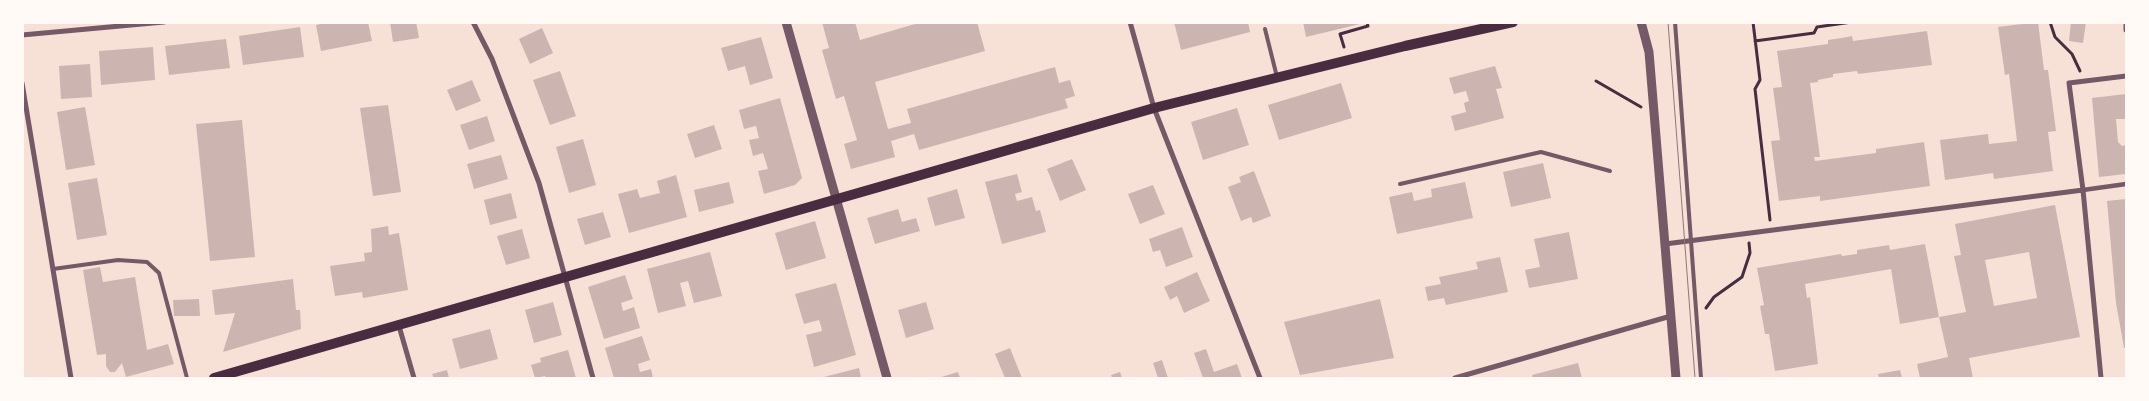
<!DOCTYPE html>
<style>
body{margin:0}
#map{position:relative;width:2149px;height:401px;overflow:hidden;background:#f7e1d7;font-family:Spectral,serif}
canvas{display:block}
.frame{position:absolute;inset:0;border:24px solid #fffaf5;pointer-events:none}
</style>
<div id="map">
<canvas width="2149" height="401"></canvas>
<div class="frame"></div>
</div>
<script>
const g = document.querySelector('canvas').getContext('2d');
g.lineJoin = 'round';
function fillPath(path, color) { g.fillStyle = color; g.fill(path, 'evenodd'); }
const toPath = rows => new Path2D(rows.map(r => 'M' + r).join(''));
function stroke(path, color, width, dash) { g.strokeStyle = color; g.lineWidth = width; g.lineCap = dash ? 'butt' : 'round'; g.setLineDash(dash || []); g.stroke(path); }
const building = toPath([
 [330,22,368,22,372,41,321,51,316,25],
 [390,22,416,22,419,38,393,42],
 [822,22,855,22,860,40,922,22,977,22,985,51,875,82,888,129,911,123,907,109,1055,67,1059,83,1070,80,1075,96,1065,99,1068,108,919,150,914,134,891,141,895,157,851,169,844,144,857,140,844,96,836,99,822,50,829,48],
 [1174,22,1248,22,1250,32,1181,50],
 [1303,22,1360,22,1360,24,1306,37],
 [2038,22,2044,70,2048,70,2056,131,2048,132,2053,171,1994,179,1993,173,1945,180,1940,140,1988,134,1989,144,2017,141,2009,74,2005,75,1998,27],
 [2071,22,2086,22,2083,43,2069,41],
 [300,27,304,57,243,65,239,36],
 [542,28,553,53,530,64,519,39],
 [1927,31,1932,65,1858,74,1857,71,1833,74,1833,77,1818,80,1818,82,1810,83,1820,157,1814,157,1815,161,1876,153,1876,149,1924,142,1930,186,1820,201,1820,196,1779,201,1771,141,1780,140,1773,88,1782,87,1777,51,1828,44,1828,40,1842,38,1852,36,1853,41],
 [761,37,773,78,750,85,745,66,728,71,721,48],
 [226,39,230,68,169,75,165,46],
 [153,47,155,80,101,85,99,51],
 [90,64,92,97,61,99,59,66],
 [1495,66,1502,88,1496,89,1504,118,1455,131,1451,116,1466,112,1464,103,1469,101,1466,91,1454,94,1449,78],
 [560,71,576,116,550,125,533,80],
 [472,80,481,101,456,111,447,90],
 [1341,83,1352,118,1279,140,1268,105],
 [2126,94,2126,119,2116,119,2118,142,2122,146,2126,145,2126,174,2099,177,2092,98],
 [780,98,802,178,795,185,764,194,758,171,768,169,763,153,753,156,749,140,759,138,756,126,744,129,739,110],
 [388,105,401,192,373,196,360,108],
 [85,107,95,165,66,170,57,112],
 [1237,108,1249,145,1203,160,1191,122],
 [487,116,495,141,469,150,460,125],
 [242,120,255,257,210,261,196,124],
 [714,125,722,149,695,158,687,134],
 [583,139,596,185,569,193,556,147],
 [501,155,508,179,474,189,467,164],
 [1072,159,1086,190,1060,201,1047,169],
 [1543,163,1551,198,1511,207,1503,172],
 [1254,171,1271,216,1253,223,1251,217,1241,221,1228,187,1241,182,1239,177],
 [1017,174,1022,192,1015,194,1017,201,1032,197,1036,211,1040,210,1046,232,1002,244,985,182],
 [676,175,687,217,629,233,618,194,637,189,640,198,660,193,657,181],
 [97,178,107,235,77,240,68,183],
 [729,182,734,203,699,212,694,190],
 [1465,182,1473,218,1397,234,1389,197,1412,192,1414,201,1432,197,1431,189],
 [1153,185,1165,214,1140,224,1128,194],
 [957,189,965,218,935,226,927,198],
 [511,193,517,218,490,225,484,200],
 [2126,199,2126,348,2124,348,2116,303,2107,201],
 [2055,205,2080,337,1969,358,1973,378,1920,378,1917,364,1948,357,1939,317,1966,312,1954,256,1961,255,1955,224],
 [2029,252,2037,298,1994,306,1985,260],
 [898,209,902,222,916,218,920,231,875,244,867,218],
 [603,212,611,237,585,245,577,219],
 [815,221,826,258,786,270,775,233],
 [388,226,389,235,399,233,408,290,363,298,362,292,335,296,330,266,365,261,364,253,372,252,371,229],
 [1182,227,1193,257,1166,267,1160,250,1153,252,1149,239],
 [522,229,530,258,506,265,497,236],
 [1569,232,1578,279,1529,288,1525,270,1540,267,1534,239],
 [1925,244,1939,317,1900,324,1891,269,1805,284,1807,298,1810,297,1818,364,1775,371,1769,334,1765,334,1760,306,1764,305,1757,268,1841,254,1842,256,1857,254,1857,250,1889,245,1890,250],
 [710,252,722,296,694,303,688,281,680,283,686,306,658,313,647,269],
 [1500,257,1508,292,1446,305,1444,298,1428,301,1425,287,1441,284,1439,277,1478,269,1476,262],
 [100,267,103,282,135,277,147,350,168,344,174,364,126,377,122,363,115,372,110,372,106,366,106,354,97,355,83,270],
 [1197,272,1210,301,1184,313,1177,296,1170,300,1164,287],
 [625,275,633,299,621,303,623,311,634,307,640,328,604,339,588,287],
 [293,279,296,310,300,310,301,329,223,352,235,313,215,315,212,290],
 [836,283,856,355,814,367,806,335,822,331,821,326,819,320,804,324,795,294],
 [199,299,200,316,174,316,173,300],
 [1380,299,1394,358,1300,375,1284,322],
 [553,302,562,335,534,343,525,310],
 [926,302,934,329,906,338,898,310],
 [490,329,498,359,460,369,452,339],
 [642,336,650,360,638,364,640,372,651,369,653,378,614,378,605,348],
 [1010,348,1022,378,1005,378,995,354],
 [1206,349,1214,372,1237,364,1242,378,1203,378,1194,353],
 [568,350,576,378,546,378,545,376,535,378,531,365,541,362,540,358],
 [1162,360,1168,378,1158,378,1153,363],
 [1578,363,1582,378,1533,378,1532,375],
 [859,368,861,378,820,378],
 [447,370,449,378,434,378,432,374],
 [1900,370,1902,378,1879,378,1878,374],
 [958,372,960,378,938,378],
 [1120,372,1122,378,1112,378,1111,375]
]);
const path = toPath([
 [1623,22,1625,22],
 [1753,22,1760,80,1755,89,1770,220],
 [2050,22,2055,37,2072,54,2080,71],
 [1755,41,1814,33,1817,27,1852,22],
 [1344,47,1340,34,1368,26,1367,22],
 [1596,81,1641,107],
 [1706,308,1714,297,1742,277,1750,253,1749,243]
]);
const service = toPath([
 [1675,22,1701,378],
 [1265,29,1277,77],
 [1400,184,1541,152,1610,171],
 [53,269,118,260,147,262,159,273,187,378]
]);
const pedestrian = toPath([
 [2083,190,2126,184]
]);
const minor = toPath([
 [473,22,492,59,539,183,593,378],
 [1130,22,1154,108,1260,378],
 [2126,22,2126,30],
 [22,35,164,22],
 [22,83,71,378],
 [1665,244,2083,190],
 [399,326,414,378],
 [1455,378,1671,316],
 [2101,378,2083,190,2069,83,2126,76]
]);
const tertiary = toPath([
 [786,22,887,378],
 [1641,22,1649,52,1676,378]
]);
const secondary = toPath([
 [214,378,1154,108,1405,46,1513,22]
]);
const tram = toPath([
 [1668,22,1695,378]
]);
fillPath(building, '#ccb4b1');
stroke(path, '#4a2c40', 3);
stroke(service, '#755966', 4);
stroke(pedestrian, '#755966', 4.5);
stroke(minor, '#755966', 5);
stroke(tertiary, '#755966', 9);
stroke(secondary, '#4a2c40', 10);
stroke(tram, '#8f747c', 1);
</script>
